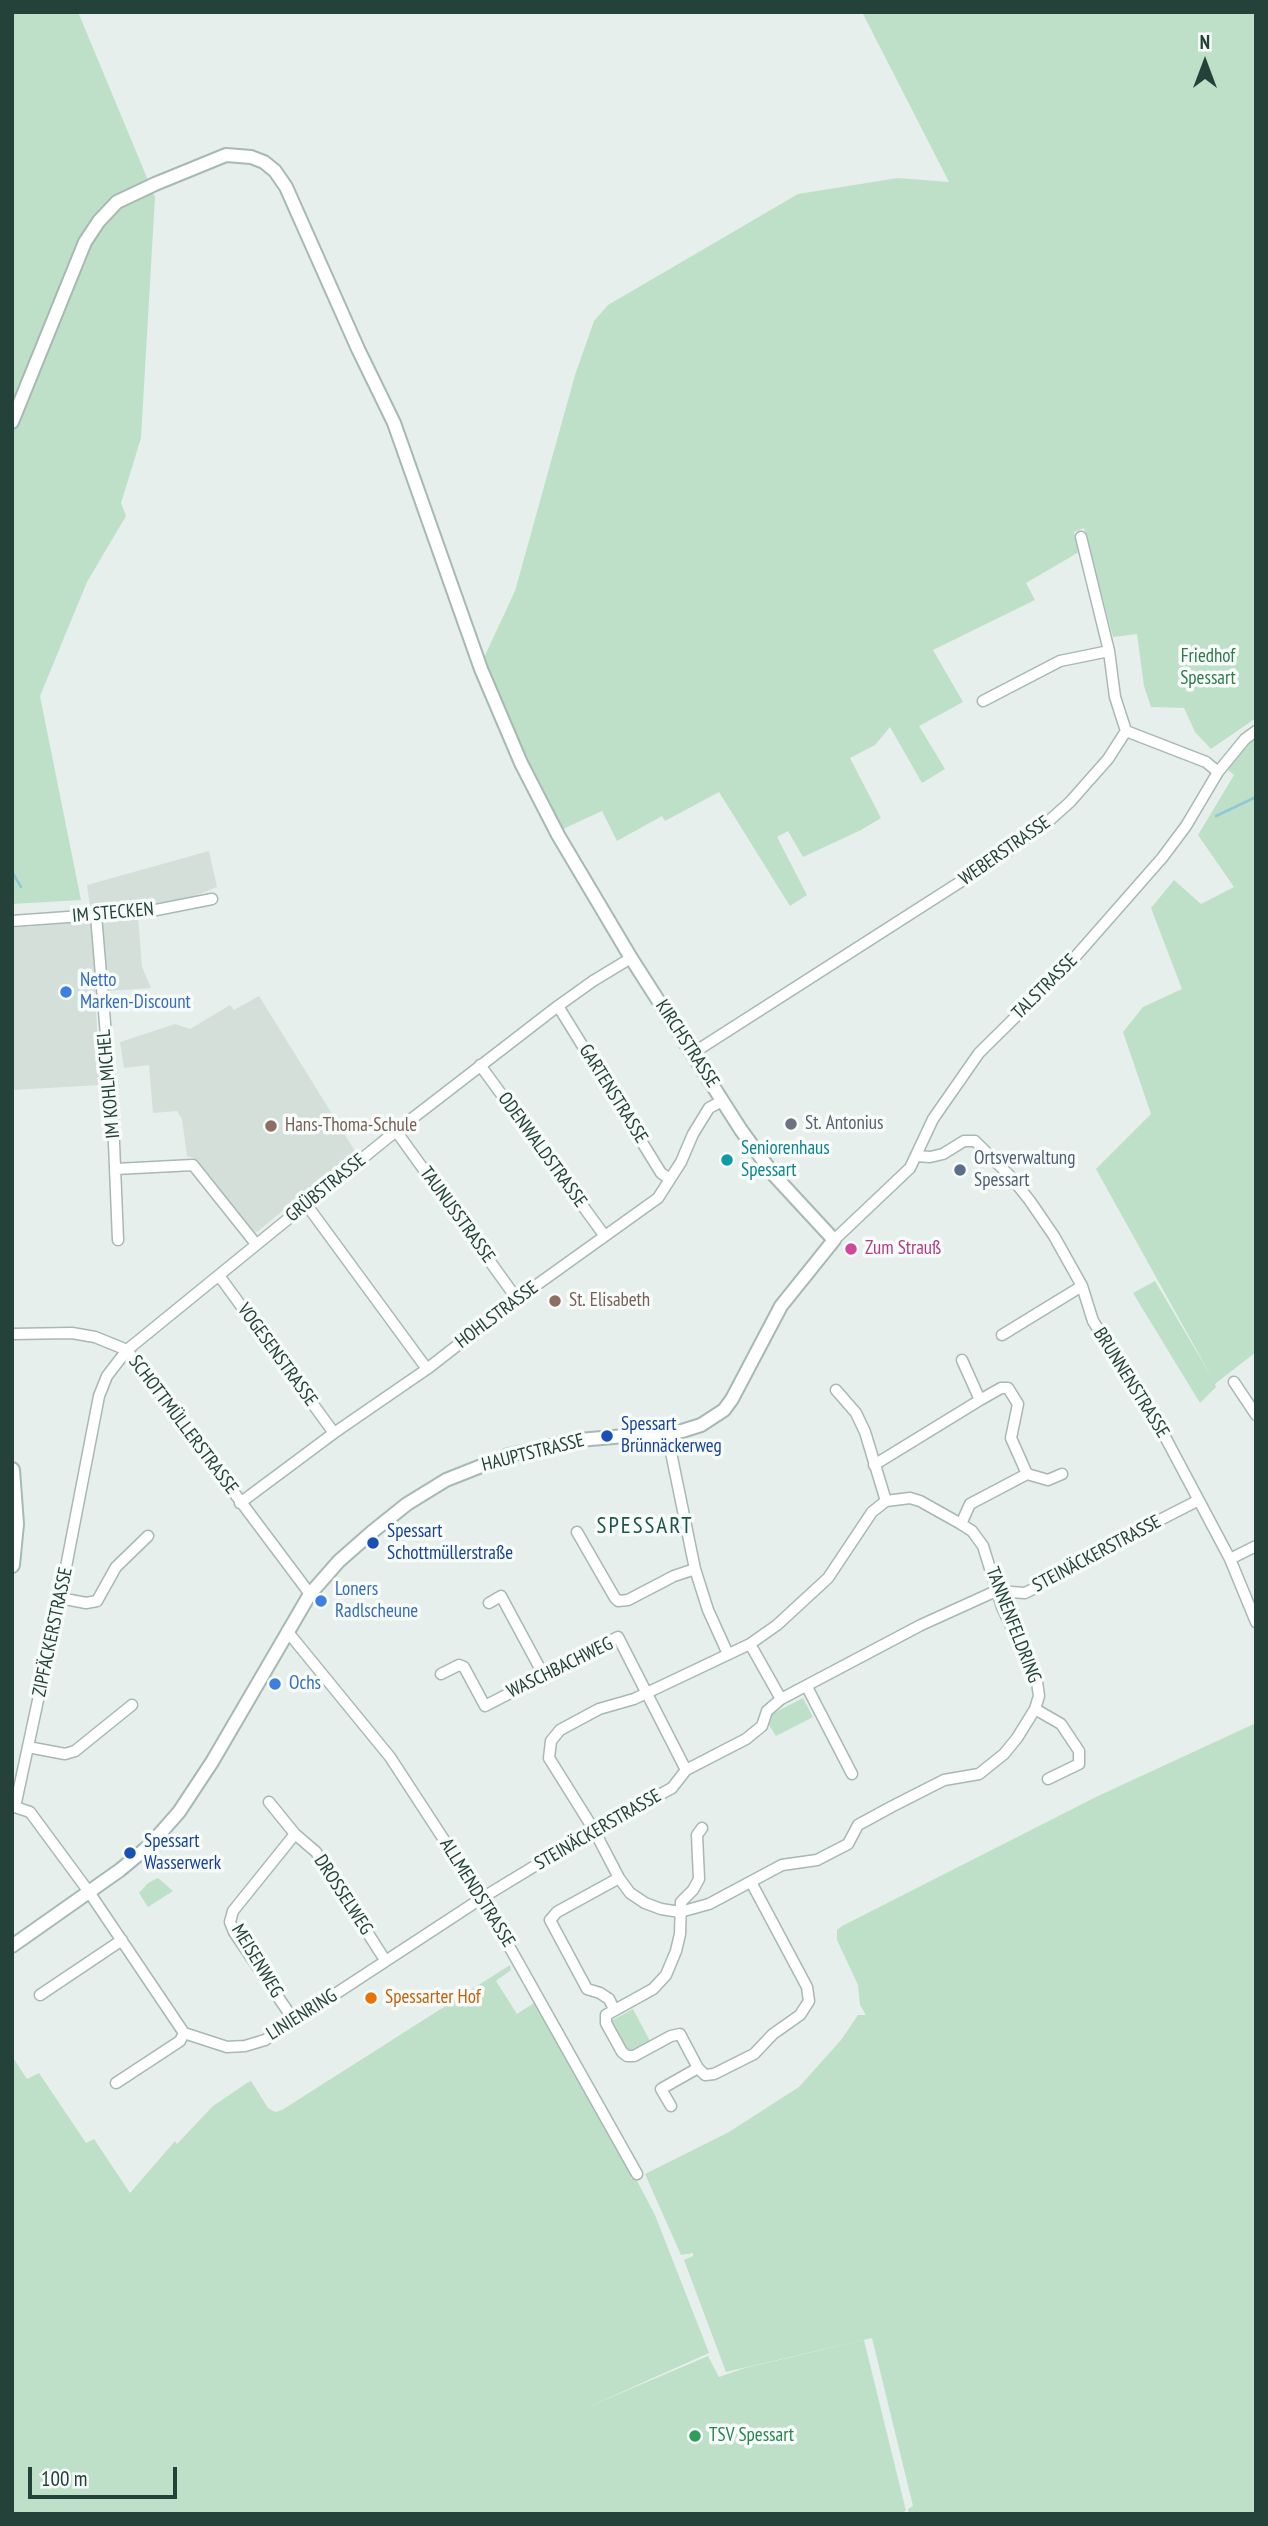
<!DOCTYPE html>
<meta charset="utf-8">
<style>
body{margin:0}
#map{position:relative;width:1268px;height:2526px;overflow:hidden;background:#e6efeb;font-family:"PT Sans Narrow",sans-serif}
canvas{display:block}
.frame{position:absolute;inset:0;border:14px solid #24423a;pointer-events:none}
.north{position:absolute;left:1170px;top:28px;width:70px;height:70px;-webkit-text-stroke:5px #f7fbf9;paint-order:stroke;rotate:0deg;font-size:19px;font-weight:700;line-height:28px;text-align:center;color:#24423a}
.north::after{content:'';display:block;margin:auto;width:24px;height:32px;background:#24423a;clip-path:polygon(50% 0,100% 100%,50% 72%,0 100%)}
.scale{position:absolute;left:28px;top:2467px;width:149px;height:32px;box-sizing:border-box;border:4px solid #24423a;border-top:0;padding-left:9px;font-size:21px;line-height:24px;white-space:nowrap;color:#24423a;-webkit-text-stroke:5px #f7fbf9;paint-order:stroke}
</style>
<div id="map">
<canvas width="1268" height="2526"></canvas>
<div class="frame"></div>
<div class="north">N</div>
<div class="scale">100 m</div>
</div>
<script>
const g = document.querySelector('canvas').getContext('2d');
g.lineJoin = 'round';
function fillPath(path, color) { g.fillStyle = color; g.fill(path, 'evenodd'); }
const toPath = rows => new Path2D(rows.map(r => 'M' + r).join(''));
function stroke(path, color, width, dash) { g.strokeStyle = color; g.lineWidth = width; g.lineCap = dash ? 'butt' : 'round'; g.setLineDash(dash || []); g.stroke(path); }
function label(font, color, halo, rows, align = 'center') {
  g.font = font + ' "PT Sans Narrow",sans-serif'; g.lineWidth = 7; g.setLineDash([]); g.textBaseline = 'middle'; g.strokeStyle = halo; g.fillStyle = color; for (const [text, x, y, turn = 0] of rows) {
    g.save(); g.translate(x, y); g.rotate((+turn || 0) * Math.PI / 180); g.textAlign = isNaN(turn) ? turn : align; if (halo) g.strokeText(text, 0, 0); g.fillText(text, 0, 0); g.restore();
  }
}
const built = toPath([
 [209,851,217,887,184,900,137,905,142,967,151,988,95,992,100,1085,12,1090,12,928,92,921,87,885],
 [259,996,355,1151,257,1232,251,1230,194,1158,187,1156,182,1119,177,1111,153,1113,149,1065,124,1068,120,1042,175,1024,190,1029,230,1005,234,1010]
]);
const green = toPath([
 [12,12,78,12,155,197,141,438,121,503,126,516,87,582,40,696,81,900,12,904],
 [862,12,1256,12,1256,718,1211,749,1195,732,1184,708,1151,707,1144,686,1137,634,1113,637,1084,528,1074,532,1079,552,1026,583,1035,600,933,650,963,702,919,726,945,769,922,783,890,727,875,745,850,758,881,818,861,830,803,857,788,831,777,837,807,895,790,906,719,792,665,821,662,816,617,841,602,811,563,829,559,829,530,775,482,662,515,591,575,375,594,321,608,305,798,194,898,178,949,182],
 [1256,736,1256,1352,1215,1384,1216,1387,1200,1403,1133,1293,1155,1281,1211,1376,1096,1169,1151,1114,1123,1032,1143,1007,1182,989,1151,908,1174,880,1201,904,1234,887,1198,835,1234,775,1227,769,1247,743],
 [803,1698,813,1717,776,1736,769,1725,772,1714],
 [1256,1723,1256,2514,909,2514,908,2509,913,2506,872,2338,726,2372,684,2260,693,2256,693,2253,681,2255,645,2174,729,2132,799,2087,841,2040,858,2015,866,2015,860,2005,858,1985,837,1940,837,1930,842,1926,1098,1796],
 [158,1878,173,1891,148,1907,139,1893,148,1883],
 [510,1965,511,1970,496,1981,517,2014,537,2001,631,2170,631,2179,635,2177,655,2215,709,2353,588,2407,708,2356,719,2377,745,2368,864,2340,906,2511,895,2514,12,2514,12,2056,27,2079,39,2073,86,2143,94,2139,130,2193,175,2141,177,2144,213,2106,247,2083,251,2081,268,2108,275,2112,282,2110],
 [633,2009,650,2041,627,2054,609,2022]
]);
const stream = toPath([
 [1216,816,1256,797],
 [12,872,21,887]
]);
const minor = toPath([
 [1081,537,1109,651,1115,697,1126,731],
 [983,701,1060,661,1109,651],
 [1126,731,1206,762,1218,772],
 [96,915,113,1119,118,1240],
 [12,921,151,911,212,899],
 [631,958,593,981,558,1006,396,1131,127,1350,107,1376,99,1396,60,1598,15,1807,30,1812,89,1892,184,2033,227,2047,245,2046,265,2040,482,1898,594,1830,672,1788,686,1770,746,1739,762,1726,767,1711,781,1699,921,1625,996,1591,1025,1593,1049,1581,1103,1549,1197,1501],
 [558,1006,661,1173,670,1179],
 [693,1053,1007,852,1042,827,1070,802,1108,759,1126,731],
 [480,1065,604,1235],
 [396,1131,517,1299],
 [916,1156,930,1157,943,1154,964,1141,975,1141,1011,1177,1030,1201,1054,1236,1082,1286,1093,1321,1163,1433,1230,1559,1256,1622],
 [116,1169,193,1165,256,1244],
 [306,1204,427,1369],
 [834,1240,910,1168,933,1119,979,1053,1069,964,1162,858,1186,826,1218,772,1245,739,1256,731],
 [220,1277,334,1433],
 [12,1334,72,1333,95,1337,127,1350,310,1594],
 [1002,1335,1082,1286],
 [962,1360,980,1400],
 [1234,1382,1256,1415],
 [836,1390,856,1413,865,1432,886,1501],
 [667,1433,695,1569,708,1610,728,1654],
 [874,1465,980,1400,1001,1388,1008,1388,1018,1404,1011,1438,1027,1474],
 [1027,1474,1048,1480,1062,1474],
 [910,1498,920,1501,961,1524,972,1531,983,1546,1002,1607,1037,1682,1039,1696,1035,1709,1017,1738,1004,1754,979,1774,944,1780,891,1807,858,1825,848,1844,817,1860,782,1865,709,1904,680,1912,661,1909,645,1903,630,1893,619,1878,594,1830,549,1758,551,1741,560,1730,599,1709,634,1699,750,1644,777,1625,828,1578,872,1512,886,1501,910,1498],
 [240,1503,334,1433,427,1369,517,1299,658,1198,681,1162,693,1134,709,1108,722,1101],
 [961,1524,970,1504,1027,1474],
 [577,1532,615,1598,618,1601,628,1600,674,1576,695,1569],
 [1230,1559,1256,1546],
 [60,1598,86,1603,97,1601,116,1567,148,1536],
 [489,1603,501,1596,543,1674],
 [287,1631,390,1757,482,1898,637,2174],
 [750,1644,781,1699],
 [441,1674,459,1665,464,1667,485,1706,618,1637,686,1770],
 [807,1687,852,1774],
 [1035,1709,1061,1724,1079,1751,1079,1764,1048,1779],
 [28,1747,65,1754,75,1751,132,1705],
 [269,1802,295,1834,316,1852,385,1960],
 [702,1828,697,1835,699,1879,693,1890,681,1902,680,1934,676,1951,666,1975,653,1989,606,2015,606,2023,622,2052,627,2056,634,2056,671,2036,680,2034,698,2068,705,2075,714,2074,754,2054,773,2034,800,2015,809,2001,807,1987,751,1882],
 [295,1834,233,1911,230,1922,234,1932,295,2022],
 [40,1995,122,1940],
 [614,2009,609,1999,600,1993,587,1989,550,1920,557,1912,619,1878],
 [116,2083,180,2041,184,2033],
 [671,2106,661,2089,698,2068]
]);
const tertiary = toPath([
 [12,422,85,242,99,221,117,202,155,184,226,155,251,157,264,162,275,171,286,187,358,349,394,423,481,669,521,763,558,835,631,958,741,1130,773,1174,834,1240,781,1306,732,1399,724,1410,701,1425,682,1431,579,1440,509,1455,446,1480,407,1504,372,1532,339,1561,310,1594,212,1762,179,1812,150,1845,120,1870,12,1946]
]);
const secondary = toPath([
 [12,1470,16,1524,12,1565]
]);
const markers = [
 [66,992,7,"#3f7fe0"],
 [791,1124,7,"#6b7280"],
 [271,1126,7,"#8d6e63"],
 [727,1160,7,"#0f9aa8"],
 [960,1170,7,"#5c6f8a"],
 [851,1249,7,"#d1479c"],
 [555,1301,7,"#8d6e63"],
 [607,1436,7,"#1a4fb4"],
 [373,1543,7,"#1a4fb4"],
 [321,1601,7,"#3f7fe0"],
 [275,1684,7,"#3f7fe0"],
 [130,1853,7,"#1a4fb4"],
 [371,1998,7,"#e8710a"],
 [695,2436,7,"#2e9e5b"]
];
const parkNames = [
 ["Friedhof",1208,657],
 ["Spessart",1208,679]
];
const streetNames = [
 ["WEBERSTRASSE",1005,851,-35],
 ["IM STECKEN",113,913,-5],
 ["TALSTRASSE",1045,987,-45],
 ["KIRCHSTRASSE",687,1044,57],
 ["IM KOHLMICHEL",109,1084,-95],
 ["GARTENSTRASSE",613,1094,58],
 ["ODENWALDSTRASSE",542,1150,54],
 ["GRÜBSTRASSE",326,1188,-39],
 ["TAUNUSSTRASSE",457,1215,54],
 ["HOHLSTRASSE",497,1315,-37],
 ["VOGESENSTRASSE",277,1355,54],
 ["BRUNNENSTRASSE",1131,1383,58],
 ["SCHOTTMÜLLERSTRASSE",183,1425,53],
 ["HAUPTSTRASSE",533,1453,-14],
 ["STEINÄCKERSTRASSE",1097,1554,-28],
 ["TANNENFELDRING",1013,1625,69],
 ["ZIPFÄCKERSTRASSE",53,1632,-78],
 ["WASCHBACHWEG",560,1668,-26],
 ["STEINÄCKERSTRASSE",598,1830,-30],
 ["ALLMENDSTRASSE",477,1893,58],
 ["DROSSELWEG",343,1895,57],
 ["MEISENWEG",257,1961,59],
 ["LINIENRING",302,2015,-32]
];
const shopNames = [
 ["Netto",80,981],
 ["Marken-Discount",80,1003],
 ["Loners",335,1590],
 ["Radlscheune",335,1612],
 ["Ochs",289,1684]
];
const worshipNames = [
 ["St. Antonius",805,1124]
];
const educationNames = [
 ["Hans-Thoma-Schule",285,1126],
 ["St. Elisabeth",569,1301]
];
const cultureNames = [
 ["Seniorenhaus",741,1149],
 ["Spessart",741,1171]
];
const serviceNames = [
 ["Ortsverwaltung",974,1159],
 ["Spessart",974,1181]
];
const hotelNames = [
 ["Zum Strauß",865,1249]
];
const transitNames = [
 ["Spessart",621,1425],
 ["Brünnäckerweg",621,1447],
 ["Spessart",387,1532],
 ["Schottmüllerstraße",387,1554],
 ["Spessart",144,1842],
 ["Wasserwerk",144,1864]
];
const foodNames = [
 ["Spessarter Hof",385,1998]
];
const leisureNames = [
 ["TSV Spessart",709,2436]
];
const quarterNames = [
 ["SPESSART",645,1526]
];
fillPath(built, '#d4dfda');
fillPath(green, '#bfe0c8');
stroke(stream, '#8ec9d4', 2.5);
stroke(minor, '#a8b8b2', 13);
stroke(tertiary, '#a8b8b2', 16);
stroke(secondary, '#a4bbb3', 18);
stroke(minor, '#fff', 10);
stroke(tertiary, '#fff', 12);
stroke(secondary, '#fff', 14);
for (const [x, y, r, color] of markers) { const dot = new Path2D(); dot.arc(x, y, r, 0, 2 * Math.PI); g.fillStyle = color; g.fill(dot); stroke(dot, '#f7fbf9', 2.5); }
label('19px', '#2d7a4b', '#f7fbf9', parkNames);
label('19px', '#24423a', '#f7fbf9', streetNames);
label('19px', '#366cbe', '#f7fbf9', shopNames, 'left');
label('19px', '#5b616d', '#f7fbf9', worshipNames, 'left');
label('19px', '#785e54', '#f7fbf9', educationNames, 'left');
label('19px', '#0d838f', '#f7fbf9', cultureNames, 'left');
label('19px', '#4e5e75', '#f7fbf9', serviceNames, 'left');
label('19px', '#b23c85', '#f7fbf9', hotelNames, 'left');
label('19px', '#164399', '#f7fbf9', transitNames, 'left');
label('19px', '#c56008', '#f7fbf9', foodNames, 'left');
label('19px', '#27864d', '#f7fbf9', leisureNames, 'left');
g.letterSpacing = '2px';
label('23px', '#1f5548', '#f7fbf9', quarterNames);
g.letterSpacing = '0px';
</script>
